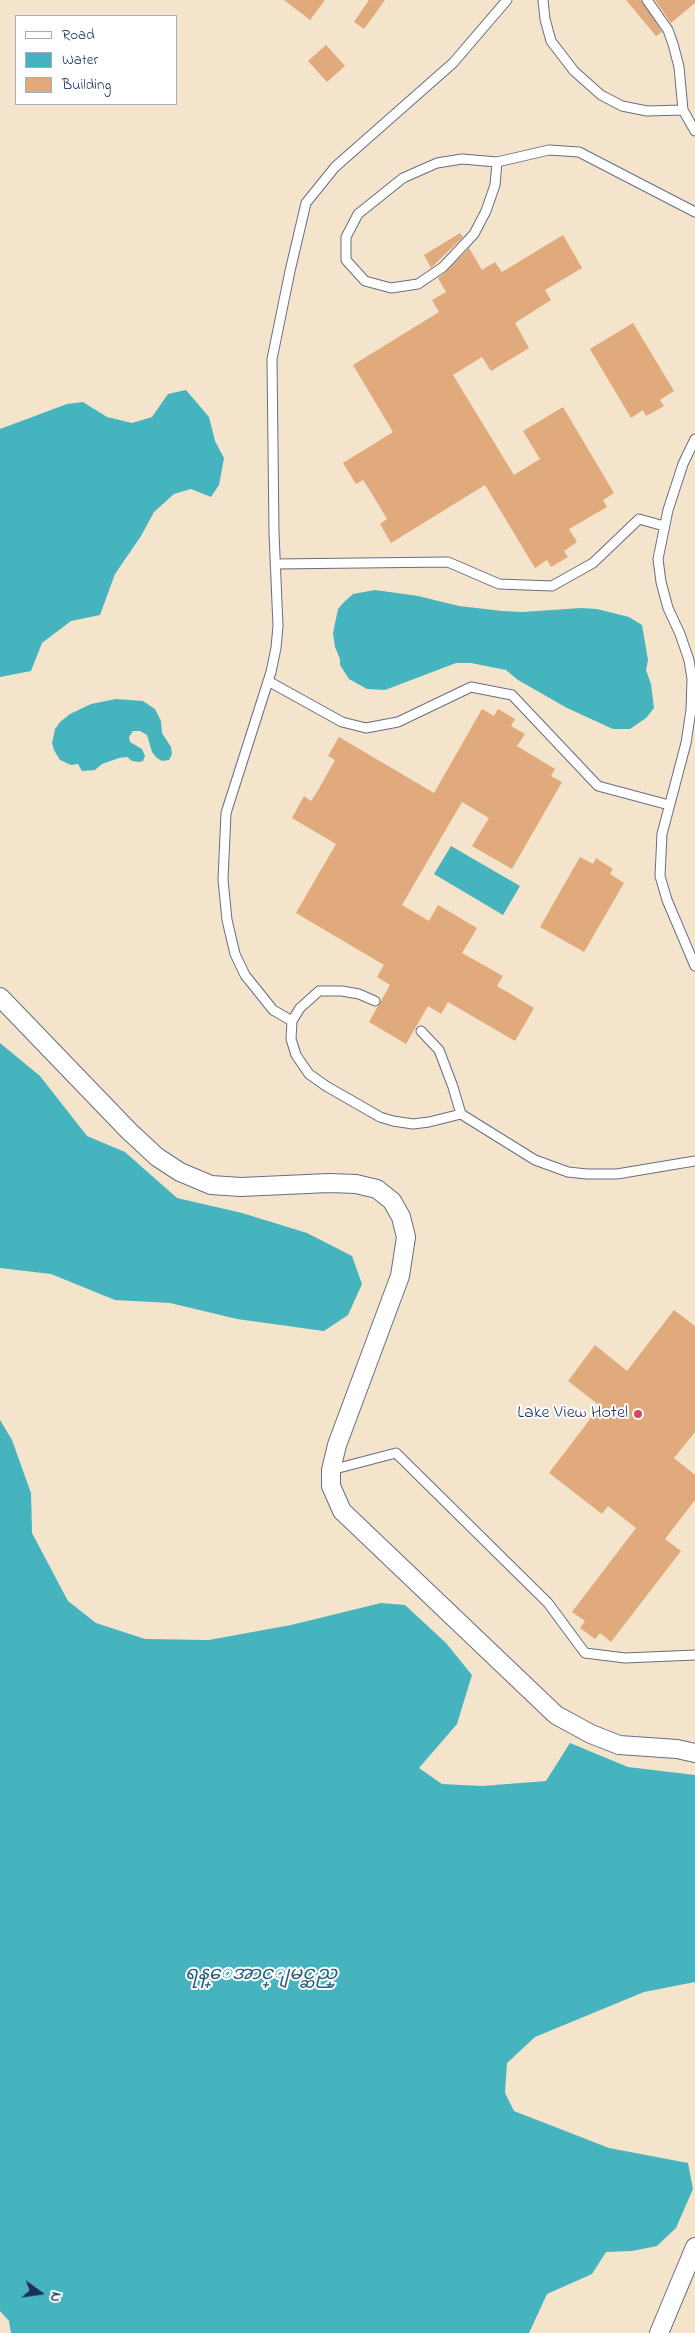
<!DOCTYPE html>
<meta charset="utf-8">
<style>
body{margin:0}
#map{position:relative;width:695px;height:2333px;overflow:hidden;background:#f4e4cb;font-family:"Indie Flower",sans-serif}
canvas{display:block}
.legend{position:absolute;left:15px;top:15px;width:162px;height:90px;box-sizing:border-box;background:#fff;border:1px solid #a4acbf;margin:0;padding:6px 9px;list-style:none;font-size:15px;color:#1b2f5e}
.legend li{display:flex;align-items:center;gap:10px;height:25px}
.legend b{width:25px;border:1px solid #a4acbf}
.north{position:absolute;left:15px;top:2268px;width:50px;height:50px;-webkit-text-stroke:4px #fff;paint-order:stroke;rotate:104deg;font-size:14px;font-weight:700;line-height:20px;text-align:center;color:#1b2f5e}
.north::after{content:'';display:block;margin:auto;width:18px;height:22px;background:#1b2f5e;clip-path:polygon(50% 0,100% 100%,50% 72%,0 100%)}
</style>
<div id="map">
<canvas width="695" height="2333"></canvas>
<ul class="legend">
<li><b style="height:6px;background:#fff"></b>Road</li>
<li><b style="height:14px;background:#45b4bf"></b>Water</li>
<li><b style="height:14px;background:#e0aa7c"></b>Building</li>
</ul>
<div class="north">N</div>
</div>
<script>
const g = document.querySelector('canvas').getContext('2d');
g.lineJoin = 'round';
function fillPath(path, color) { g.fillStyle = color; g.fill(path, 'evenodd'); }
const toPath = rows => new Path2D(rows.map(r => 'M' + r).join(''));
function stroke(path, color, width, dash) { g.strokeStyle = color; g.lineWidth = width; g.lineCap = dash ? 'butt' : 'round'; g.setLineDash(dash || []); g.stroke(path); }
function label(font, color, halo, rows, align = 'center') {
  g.font = font + ' "Indie Flower","Noto Sans Myanmar",sans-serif'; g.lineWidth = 4; g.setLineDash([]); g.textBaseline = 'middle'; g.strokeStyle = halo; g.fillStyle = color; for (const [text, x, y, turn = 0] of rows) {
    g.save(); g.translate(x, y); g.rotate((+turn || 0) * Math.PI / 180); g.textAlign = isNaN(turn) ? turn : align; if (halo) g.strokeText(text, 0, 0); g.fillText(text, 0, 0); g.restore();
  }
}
const water = toPath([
 [186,390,209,417,215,441,224,458,219,485,211,497,191,489,174,494,154,512,141,536,115,574,100,615,71,621,42,643,31,671,0,677,0,429,67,404,83,402,107,417,132,423,152,417,168,394],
 [375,590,418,596,459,606,502,611,523,612,581,608,597,609,629,617,642,625,648,660,646,670,651,684,654,708,646,718,630,729,613,729,567,708,518,680,506,670,471,663,456,663,385,690,367,689,349,679,340,665,340,659,335,647,333,633,338,609,344,602,353,594],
 [116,699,143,701,155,709,161,721,162,733,171,747,172,754,169,760,162,761,157,758,152,752,147,735,140,731,133,731,129,737,130,742,142,749,145,756,143,761,139,762,132,761,127,757,119,758,102,764,95,770,82,771,78,764,71,765,60,760,54,750,52,743,55,729,60,722,70,714,91,704],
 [451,846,520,886,503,915,434,874],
 [0,1043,40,1076,87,1136,125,1152,177,1198,242,1213,307,1233,352,1256,362,1284,348,1315,324,1331,237,1319,170,1303,115,1300,51,1274,0,1268],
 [0,1420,12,1440,31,1493,32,1533,68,1601,96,1623,145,1639,209,1640,291,1625,381,1603,405,1605,446,1643,472,1675,457,1724,419,1768,442,1784,482,1786,546,1781,570,1743,628,1767,695,1775,695,1982,644,1992,535,2037,507,2063,505,2093,514,2111,609,2148,688,2163,693,2189,676,2228,657,2246,632,2251,606,2252,592,2274,547,2294,529,2333,11,2333,9,2321,0,2311]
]);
const building = toPath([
 [284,0,325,0,310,20],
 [369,0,385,0,364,29,354,22],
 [626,0,641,0,662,32,656,36],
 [655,0,695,0,695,3,671,23],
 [326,45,345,66,327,82,308,61],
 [460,233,463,237,431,268,424,255],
 [563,235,582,268,545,290,551,300,515,323,529,348,491,371,482,357,453,375,514,475,540,459,523,431,563,407,614,493,603,500,607,507,569,529,577,542,564,551,568,557,551,567,547,560,535,568,485,485,391,543,380,524,387,519,369,489,363,480,356,484,343,463,393,432,353,365,439,312,432,300,446,292,438,278,447,271,469,248,482,270,495,262,502,272],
 [633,323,674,391,660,400,664,406,646,416,643,410,631,418,590,349],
 [482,709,494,716,498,709,515,719,511,726,525,734,517,746,555,769,551,776,562,782,512,869,472,846,489,818,462,802,402,905,429,921,438,905,477,928,462,953,503,976,497,986,534,1008,515,1041,448,1002,441,1014,428,1006,406,1044,369,1022,390,985,377,977,384,965,296,913,336,844,292,818,304,796,311,801,317,792,335,760,328,756,339,737,434,793],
 [580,857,593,864,596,858,613,869,610,874,624,883,584,952,540,927],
 [674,1310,695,1326,695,1432,674,1458,695,1475,695,1500,665,1539,681,1551,611,1642,600,1633,595,1639,580,1628,585,1621,572,1612,636,1528,608,1506,602,1514,549,1473,600,1406,568,1381,595,1345,627,1371]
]);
const lane = toPath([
 [543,0,545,19,551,41,574,71,601,95,622,106,647,111,683,110],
 [647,0,668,30,673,44,679,67,683,110,695,131],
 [497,162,495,185,486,211,474,234,443,267,418,284,391,288,365,281,346,260,346,237,358,214,403,178,437,163,462,159,497,162,549,150,579,152,695,212],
 [695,439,683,464,668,510,658,559,661,582,668,608,680,634,689,660,692,679,691,710,686,743,662,834,660,876,667,900,695,966],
 [275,564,448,562,499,584,552,586,593,563,639,519,664,526],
 [268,681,342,722,366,728,398,722,471,687,512,695,598,786,669,805],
 [375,1001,359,994,342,991,319,991,300,1008,292,1021,291,1039,296,1055,309,1074,326,1086,380,1117,393,1121,413,1124,429,1122,461,1114],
 [292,1021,273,1010,245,975,235,954,227,920,223,880,226,813,271,672,276,648,278,626,274,533,272,359,290,271,306,203,335,167,453,63,507,0],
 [421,1031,439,1050,453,1087,461,1114,535,1160,568,1172,587,1174,617,1174,695,1161],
 [331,1470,396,1453,548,1603,585,1653,625,1658,695,1655]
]);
const street = toPath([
 [0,997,129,1131,157,1157,180,1172,211,1185,241,1187,329,1183,356,1184,377,1189,392,1201,401,1217,406,1237,400,1276,337,1445,331,1470,331,1486,342,1511,556,1715,591,1734,619,1745,677,1749,695,1753],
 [659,2333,695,2247]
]);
const markers = [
 [638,1414,5,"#d1495b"]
];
const poiNames = [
 ["Lake View Hotel",628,1414]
];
const waterNames = [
 ["ရန္ေအာင္ျမင္ဆည္",261,1976]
];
fillPath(water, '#45b4bf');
fillPath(building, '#e0aa7c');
stroke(lane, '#676e84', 11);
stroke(street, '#676e84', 20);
stroke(lane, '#fff', 9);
stroke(street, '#fff', 18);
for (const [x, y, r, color] of markers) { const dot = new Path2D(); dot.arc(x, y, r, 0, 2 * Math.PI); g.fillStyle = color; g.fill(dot); stroke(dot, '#fff', 2); }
label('18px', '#1b2f5e', '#fff', poiNames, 'right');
label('italic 19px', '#2a5e80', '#fff', waterNames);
</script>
